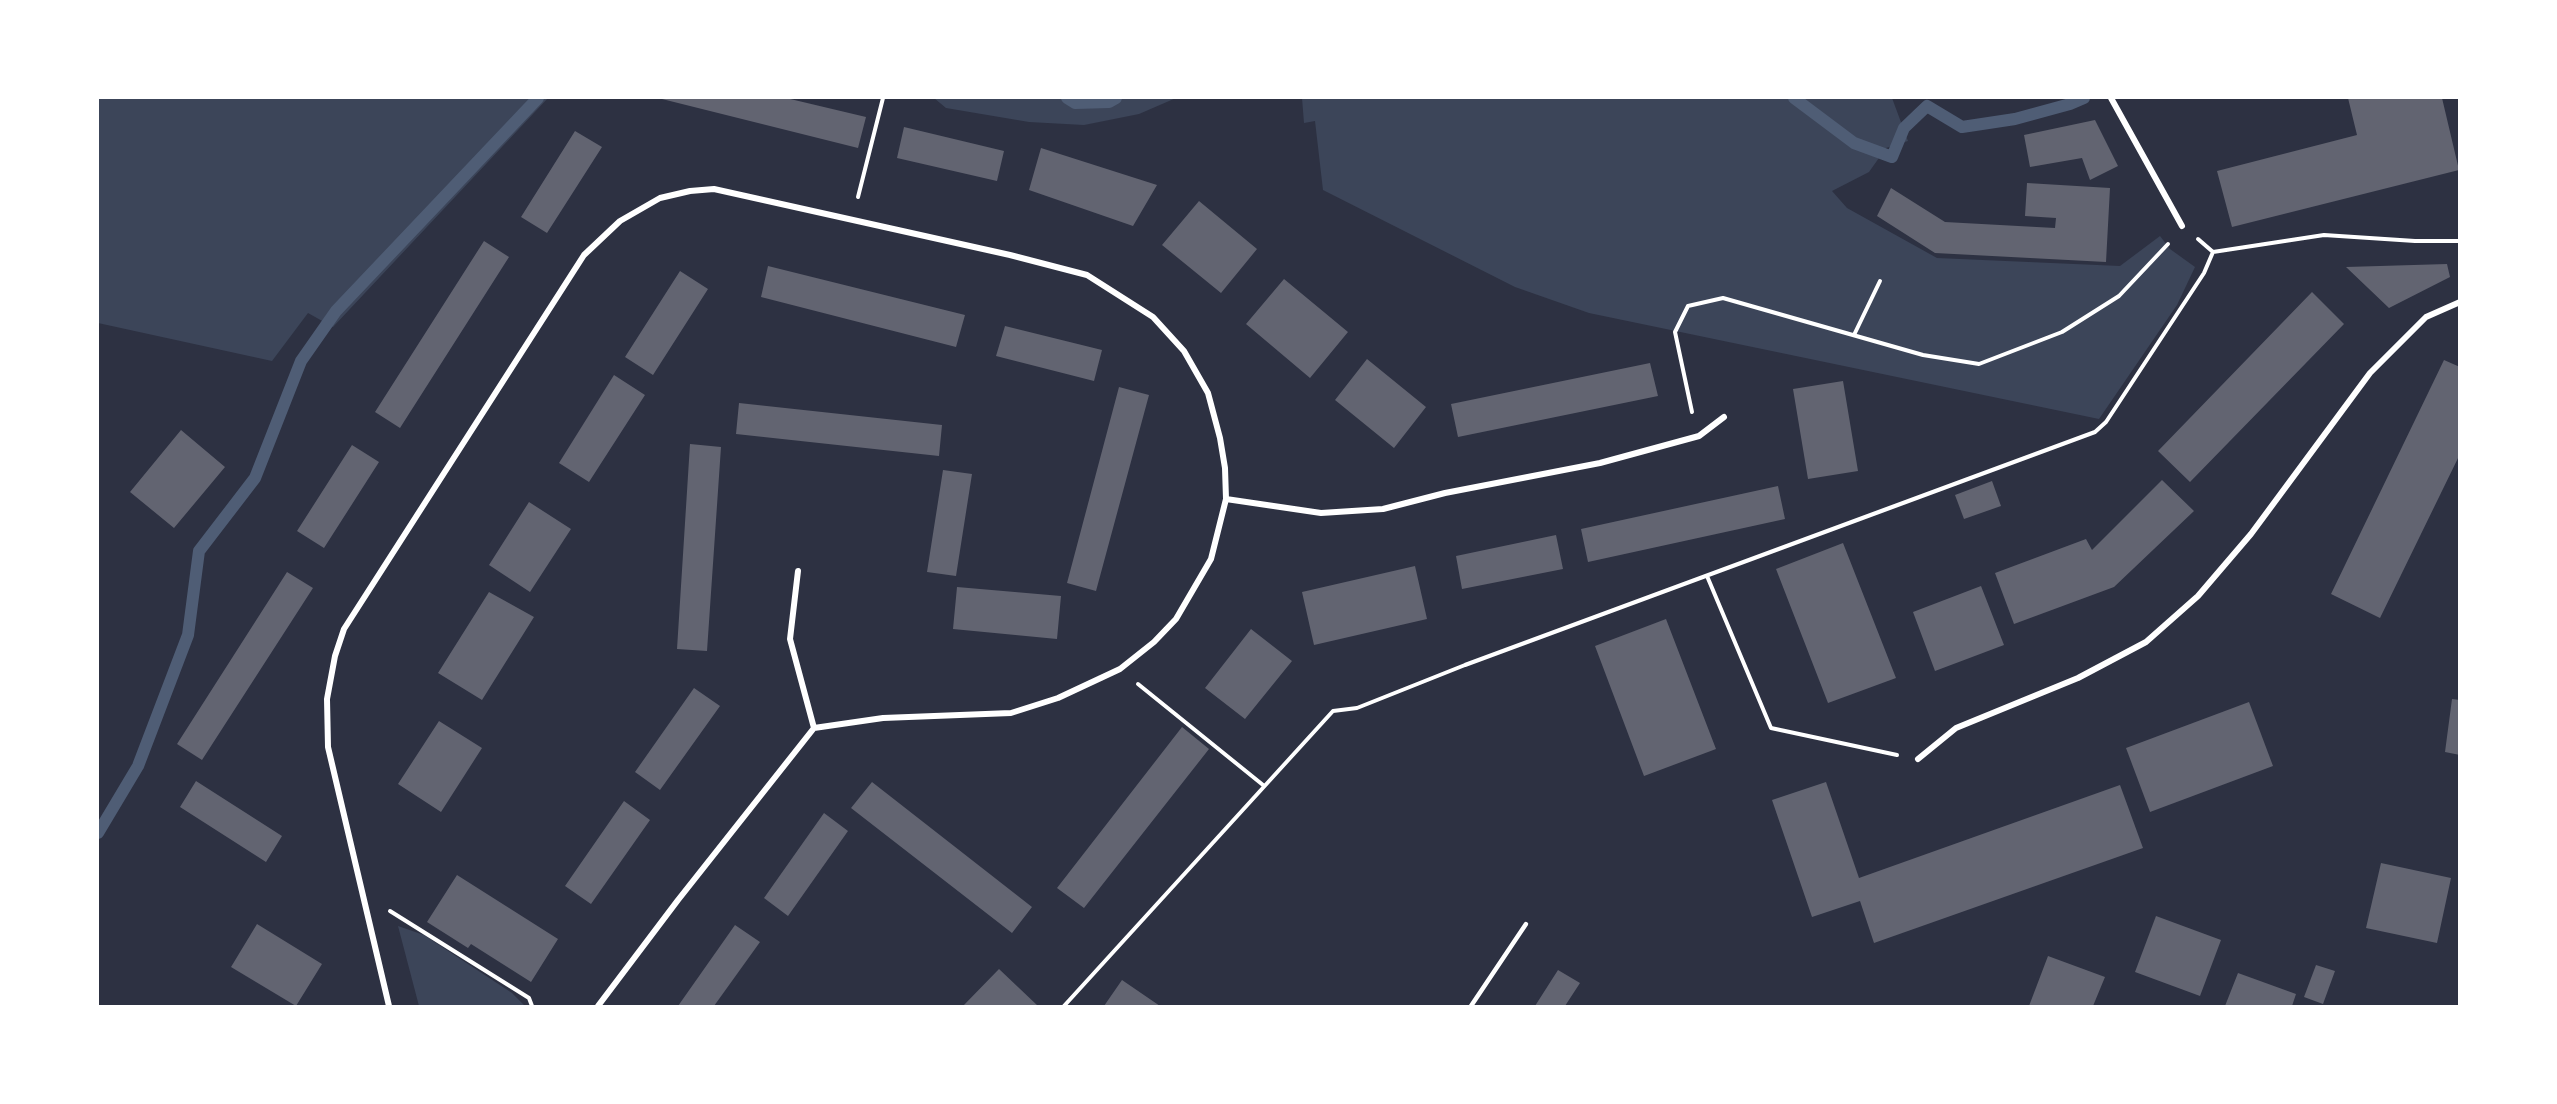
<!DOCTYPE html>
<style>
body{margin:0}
#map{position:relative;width:2557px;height:1104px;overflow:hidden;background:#2d3142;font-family:"DM Sans",sans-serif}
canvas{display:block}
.frame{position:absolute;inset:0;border:99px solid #fff;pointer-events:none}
</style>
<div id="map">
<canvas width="2557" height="1104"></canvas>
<div class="frame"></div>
</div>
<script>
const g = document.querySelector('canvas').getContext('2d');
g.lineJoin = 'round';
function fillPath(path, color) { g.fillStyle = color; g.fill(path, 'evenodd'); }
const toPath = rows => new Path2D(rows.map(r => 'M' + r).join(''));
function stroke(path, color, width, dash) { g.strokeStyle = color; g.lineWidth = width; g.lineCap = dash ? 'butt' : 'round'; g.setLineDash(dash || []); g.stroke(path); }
const green = toPath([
 [98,98,548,98,333,327,308,313,272,361,98,323],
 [934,98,1176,98,1139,114,1084,125,1029,122,946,108],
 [1302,98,1892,98,1908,141,1886,148,1869,172,1832,191,1847,208,1937,258,2120,266,2160,236,2170,249,2195,267,2177,305,2099,419,1589,313,1515,287,1323,190,1315,121,1304,123],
 [398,926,424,935,512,993,525,1006,419,1006]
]);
const stream = toPath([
 [1067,98,1075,103,1109,102,1116,98],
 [1794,98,1854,143,1892,157,1904,128,1927,106,1962,127,2015,119,2070,104,2084,98],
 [98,833,138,766,188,635,199,551,255,478,301,361,336,311,538,98]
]);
const building = toPath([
 [658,98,786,98,866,117,858,148],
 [2348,98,2442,98,2459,170,2232,227,2217,171,2357,135],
 [2095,120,2118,166,2090,180,2082,158,2030,167,2024,135],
 [904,127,1004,151,997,181,897,158],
 [575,131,602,147,547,233,521,217],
 [1041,148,1157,185,1133,226,1029,190],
 [2027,183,2110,188,2106,262,1935,253,1877,216,1891,188,1945,222,2055,228,2056,218,2025,216],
 [1199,201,1257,249,1221,293,1162,245],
 [484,241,509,257,400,428,375,412],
 [2447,264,2450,277,2389,308,2346,267],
 [768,266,965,315,956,347,761,297],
 [680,271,708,289,653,375,625,357],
 [1284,279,1348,332,1310,378,1246,324],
 [2312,292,2344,324,2190,482,2158,451],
 [1005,326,1102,350,1094,381,996,356],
 [1367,359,1426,407,1394,448,1335,400],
 [2444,360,2460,367,2460,454,2380,618,2331,594],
 [1650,363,1658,396,1458,437,1451,404],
 [614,375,645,395,589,482,559,463],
 [1843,381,1858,471,1808,479,1793,389],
 [1119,387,1149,395,1096,591,1067,583],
 [739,403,942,425,939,456,736,434],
 [181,430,225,467,174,528,130,492],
 [690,444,721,447,707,651,677,649],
 [352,445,379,462,324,548,297,531],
 [943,470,972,474,956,576,927,572],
 [2162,480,2194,511,2114,587,2014,624,1995,573,2086,539,2092,550],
 [1992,481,2001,506,1964,519,1955,495],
 [1778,486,1785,519,1588,562,1581,529],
 [529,502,571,529,530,592,489,565],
 [1556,535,1563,569,1462,589,1456,556],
 [1843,543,1896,678,1828,703,1776,569],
 [1415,566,1427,619,1314,645,1302,592],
 [287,572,313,588,202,760,177,744],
 [1981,586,2004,645,1935,671,1913,612],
 [957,587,1061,596,1057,639,953,629],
 [489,592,534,617,482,700,438,673],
 [1666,619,1716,749,1644,776,1595,646],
 [1251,629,1292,661,1245,719,1205,688],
 [694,688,720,706,660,790,635,772],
 [2452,699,2460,700,2460,755,2445,752],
 [2249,702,2273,766,2150,812,2126,748],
 [439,721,482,748,441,812,398,784],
 [1182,727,1209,749,1084,908,1057,888],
 [196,781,282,836,266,862,180,807],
 [872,782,1032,907,1012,933,851,808],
 [1826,782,1859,878,2120,785,2143,848,1874,943,1860,901,1812,917,1772,800],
 [624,801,650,820,591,904,565,886],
 [824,813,848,831,788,916,764,898],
 [2381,863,2451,878,2437,943,2366,928],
 [457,875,558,939,531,982,471,944,468,948,427,922],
 [2156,916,2221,940,2200,996,2135,972],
 [257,924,322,964,296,1006,231,967],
 [735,925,760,942,714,1006,678,1006],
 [2048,956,2105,977,2093,1006,2029,1006],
 [2316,965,2335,971,2323,1004,2304,997],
 [999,969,1038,1006,963,1006],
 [1558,970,1580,983,1565,1006,1535,1006],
 [2238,973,2296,994,2292,1006,2225,1006],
 [1122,980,1160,1006,1104,1006]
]);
const path = toPath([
 [858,197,883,98],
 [2198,239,2213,252,2324,235,2415,241,2460,241],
 [1854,335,1880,281],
 [1692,412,1675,332,1688,306,1723,298,1923,355,1979,364,2062,332,2119,296,2168,244],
 [1707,576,1771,728,1897,755],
 [1138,684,1263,785],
 [390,911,529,998,532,1006],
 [1064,1006,1333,711,1357,708,1465,665,2095,432,2106,422,2204,273,2213,252]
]);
const service = toPath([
 [1471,1006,1526,924]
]);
const minor = toPath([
 [2111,98,2182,226],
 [1226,499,1321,513,1383,509,1445,493,1600,463,1699,436,1724,417],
 [798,571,790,639,814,728],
 [1918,759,1956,728,2078,678,2146,642,2198,596,2251,534,2370,373,2426,317,2460,302],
 [389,1006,328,747,327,699,335,656,344,629,584,255,620,221,660,198,690,191,714,189,1010,255,1087,275,1153,317,1184,351,1208,393,1220,438,1225,468,1226,499,1211,559,1176,619,1154,642,1120,669,1058,698,1011,713,883,718,814,728,678,900,598,1006]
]);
fillPath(green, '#3c4559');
stroke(stream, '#4f5d75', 12);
fillPath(building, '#626471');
stroke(path, '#fff', 4);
stroke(service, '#fff', 4.5);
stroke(minor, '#fff', 6);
</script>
